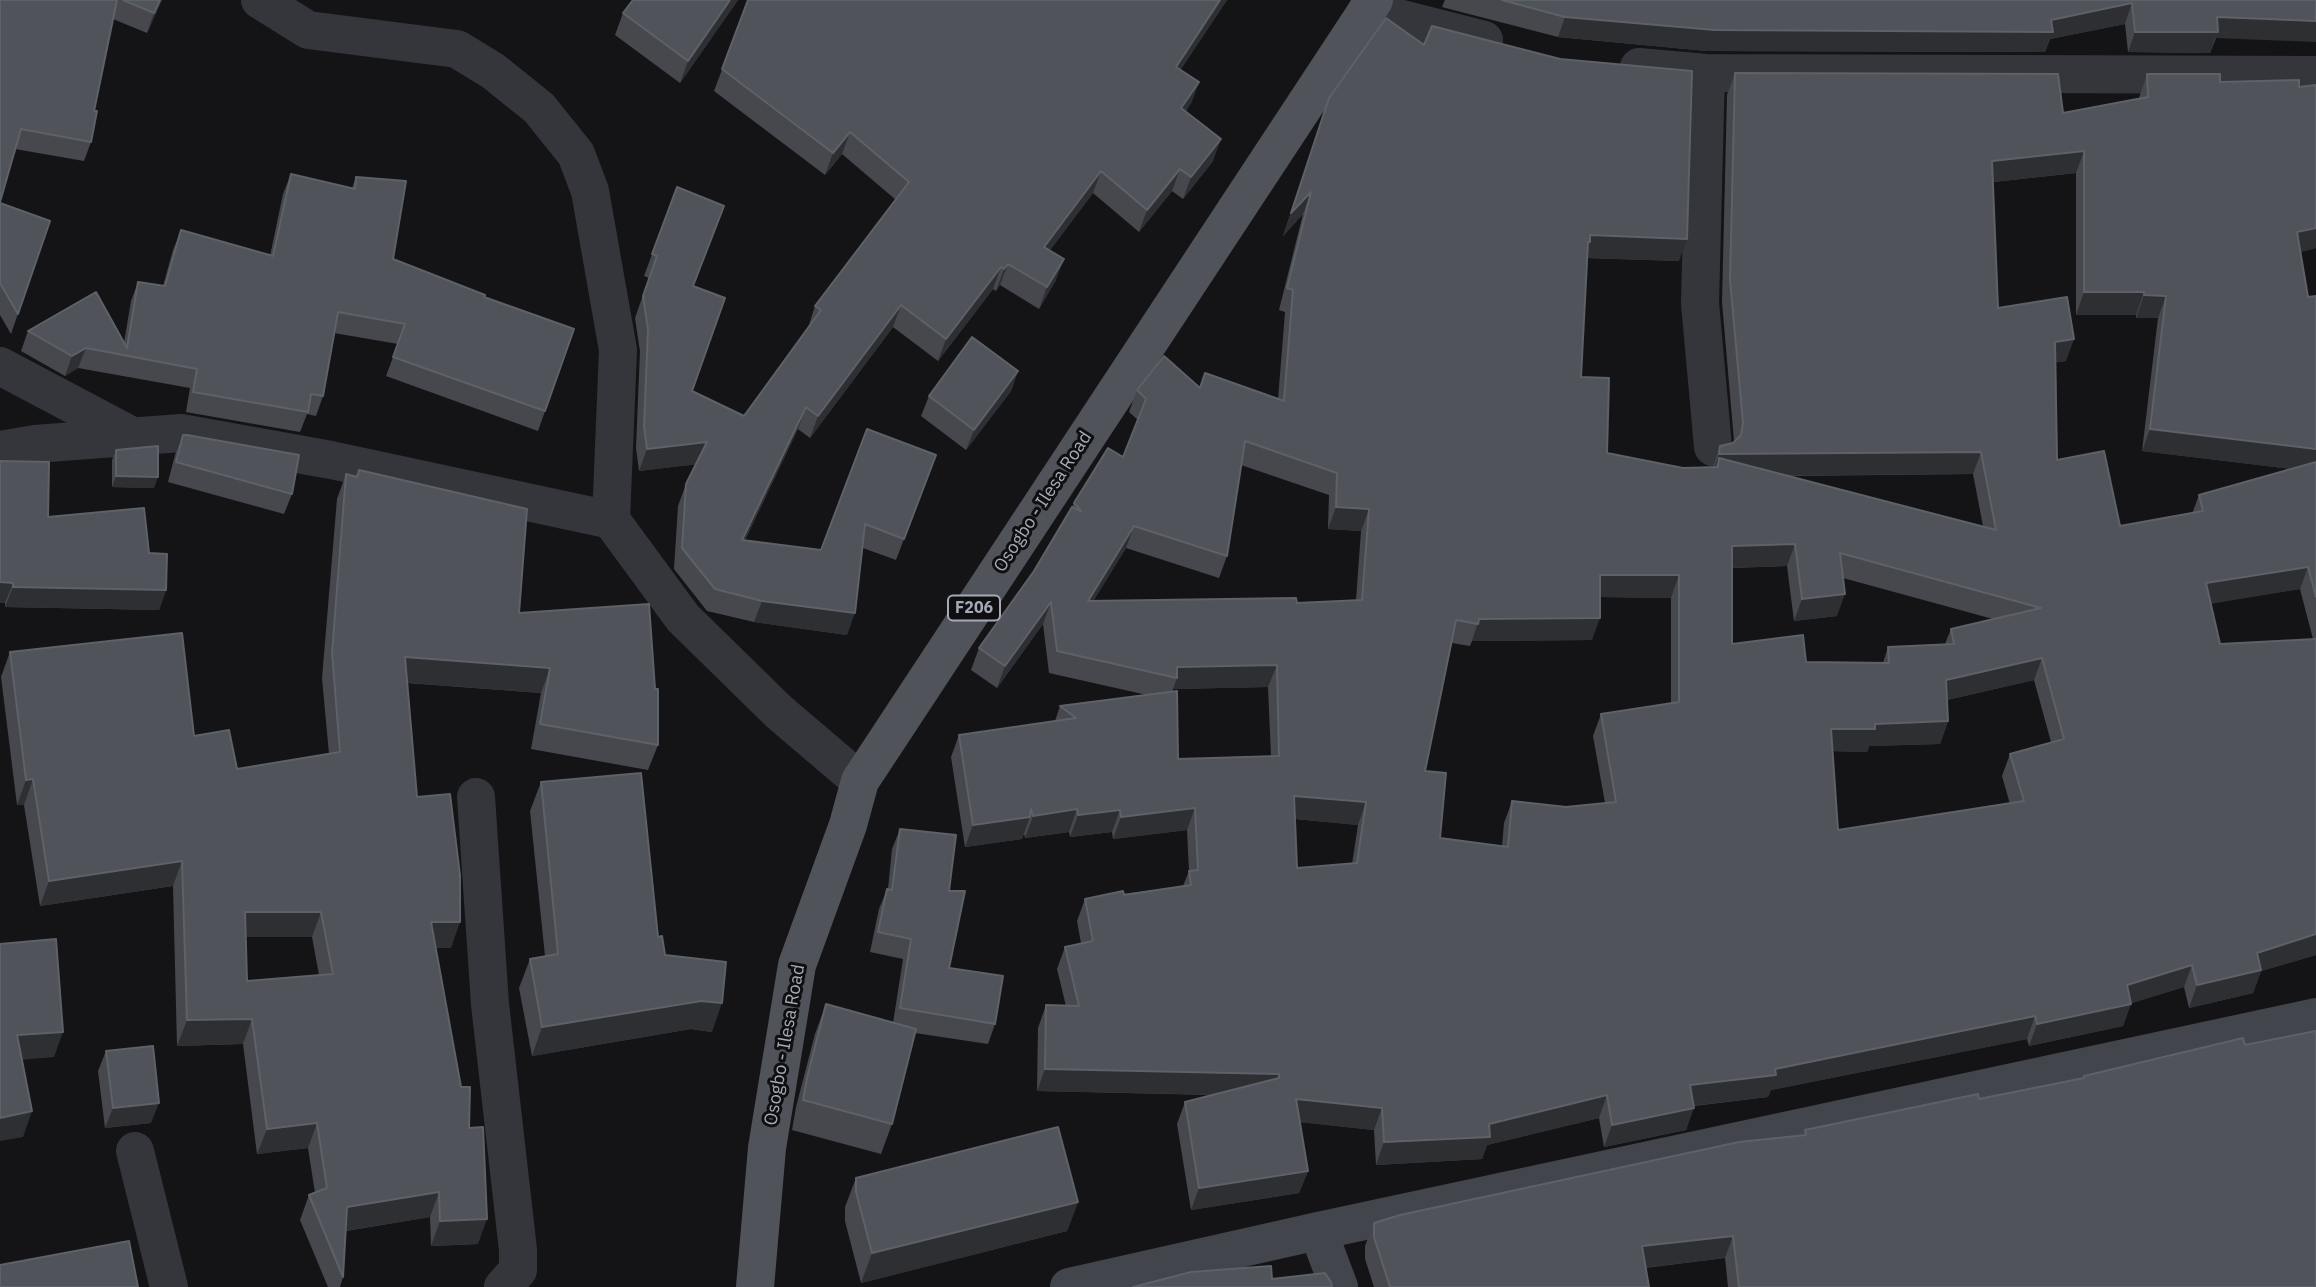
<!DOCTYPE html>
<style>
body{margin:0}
canvas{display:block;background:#141416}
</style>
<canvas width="2316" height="1287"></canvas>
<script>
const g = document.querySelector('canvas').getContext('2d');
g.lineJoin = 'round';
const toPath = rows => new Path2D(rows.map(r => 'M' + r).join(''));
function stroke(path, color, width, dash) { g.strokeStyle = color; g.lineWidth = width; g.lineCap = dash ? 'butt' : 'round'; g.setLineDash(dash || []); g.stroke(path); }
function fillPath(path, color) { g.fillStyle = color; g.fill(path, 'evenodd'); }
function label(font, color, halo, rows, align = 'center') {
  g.font = font + ' "IBM Plex Sans",sans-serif'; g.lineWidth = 6; g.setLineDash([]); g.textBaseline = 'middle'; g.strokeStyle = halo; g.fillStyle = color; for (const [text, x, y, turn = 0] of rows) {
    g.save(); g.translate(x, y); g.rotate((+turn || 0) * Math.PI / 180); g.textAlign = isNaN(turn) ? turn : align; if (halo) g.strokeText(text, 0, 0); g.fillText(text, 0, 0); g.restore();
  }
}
const minor = toPath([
 [260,0,308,30,457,49,493,71,539,108,576,154,590,191,618,350,611,520,683,618,779,712,860,781],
 [1367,10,1484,40],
 [1639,67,1706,73,2316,75],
 [1706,73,1700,303,1713,447],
 [0,366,136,438],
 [0,450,35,444,181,433,331,460,611,520],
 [476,797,490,1004,518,1250,518,1270,503,1287],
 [135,1151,169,1287]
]);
const secondary = toPath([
 [1318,1231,1339,1287],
 [1069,1287,1318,1231,2316,1017]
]);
const primary = toPath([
 [755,1287,767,1148,797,965,848,825,860,781,1374,0]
]);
const wall = toPath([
 [0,0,162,0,147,33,113,19,94,111,91,142,84,161,15,149],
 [738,0,680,83,615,35,623,13],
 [747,0,1227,0,1180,70,1199,82,1191,103,1186,111,1213,161,1183,199,1172,191,1139,232,1093,193,1050,250,1056,280,1039,309,1000,285,996,291,993,289,938,361,893,327,810,438,798,429,745,540,821,550,936,455,896,560,863,548,847,635,754,622,707,611,674,569,678,506,686,484,696,464,639,471,636,448,640,351,635,318,649,278,644,276,677,187,694,286,692,391,744,416,808,328,815,306,896,200,842,154,825,175,714,91,748,0],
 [1445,0,2316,0,2216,38,2210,53,2128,52,2125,24,2050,39,2045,52,1707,51,1558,37,1442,7],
 [1735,73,2063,113,2139,98,2147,74,2220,82,2299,87,2316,85,2316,248,2300,252,2308,297,2316,296,2316,955,2261,971,2253,993,2189,1008,2184,987,2131,1003,2123,1026,2029,1046,2027,1039,1771,1090,1768,1097,1694,1106,1686,1130,1604,1147,1599,1118,1487,1145,1482,1159,1376,1165,1374,1130,1300,1122,1308,1171,1299,1193,1191,1210,1177,1124,1185,1102,1213,1095,1037,1091,1038,1028,1046,1005,1066,1006,1057,969,1065,947,1081,943,1077,921,1085,899,1183,886,1189,871,1187,830,1113,839,1112,832,1070,837,1069,832,1025,838,1024,834,1022,839,965,847,951,757,959,735,1055,721,1060,706,1147,695,1049,673,1043,624,997,688,971,670,979,648,1034,571,1074,503,1123,457,1138,420,1129,412,1137,390,1200,387,1278,399,1285,312,1279,310,1303,214,1283,236,1329,98,1679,261,1587,258,1581,377,1607,453,1683,468,1713,467,1720,446,1733,443,1734,441,1722,302,1727,95],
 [2076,173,2076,315,2136,315,2136,318,2158,318,2142,451,2292,469,2199,495,2192,514,2120,526,2057,460,2056,362,2066,361,1998,308,1993,182],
 [1241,465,1329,495,1328,529,1361,531,1356,600,1297,603,1093,601,1126,548,1219,578,1227,556],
 [1973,474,1983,526,1788,476],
 [1787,566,1794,621,1837,616,1843,578,1993,619,1951,629,1945,644,1888,647,1883,663,1806,662,1732,644,1732,568],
 [2300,589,2313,639,2220,644,2211,603],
 [1600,597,1671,598,1671,704,1601,714,1593,736,1605,803,1566,807,1512,801,1504,823,1502,846,1440,838,1425,771,1452,643,1470,646,1472,641,1592,640],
 [2034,680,2051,742,2010,754,2002,776,2010,804,1838,830,1833,751,1867,752,1869,746,1940,744,1948,721,1947,700],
 [1268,687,1271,756,1178,759,1172,692,1173,689],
 [1295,819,1358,825,1352,864,1297,868],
 [291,174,352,188,356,177,393,259,484,297,574,329,538,431,386,376,398,344,334,333,323,396,316,416,307,414,300,432,186,412,190,388,78,368,65,376,21,351,28,331,124,343,131,301,138,282,163,286,173,250,181,230,270,256,283,194],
 [0,203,50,221,11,334,0,315],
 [1018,371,1011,391,966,450,921,416,929,396],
 [183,435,292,494,284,514,168,482,175,455],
 [116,450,154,488,112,487,112,460],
 [0,461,48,517,149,553,166,590,159,610,5,607,5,603,0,603],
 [359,470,519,613,658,745,648,770,531,749,541,693,407,683,417,797,451,948,436,948,469,1128,478,1244,431,1246,430,1217,346,1231,343,1277,340,1287,328,1287,300,1220,309,1195,315,1193,308,1148,257,1154,243,1044,177,1046,173,886,40,906,24,805,17,805,1,677,10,652,194,736,237,769,329,754,322,678,337,499,346,474,356,477],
 [246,937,312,937,319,975,247,981],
 [541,782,658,937,665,955,712,1032,691,1029,532,1056,519,988,530,959,545,956,530,811],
 [900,829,949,891,949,968,995,1024,988,1044,915,1033,892,1124,881,1154,792,1130,796,1107,815,1034,826,1004,893,1023,903,959,870,952,879,909,887,889,888,889,892,849],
 [2245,1045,2316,1287,1728,1287,1725,1258,1645,1268,1649,1287,1374,1287,1365,1259,1365,1246,1374,1223,1803,1136,1805,1130,1979,1099,2083,1078,2084,1076],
 [106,1051,151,1123,105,1128,98,1071],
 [856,1178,1078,1202,1067,1231,861,1283,845,1221,845,1207]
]);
const shadedWall = toPath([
 [160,0,162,0,147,33,154,13],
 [730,0,738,0,680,83,688,61],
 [1220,0,1227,0,1168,89,1176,67],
 [2132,3,2125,24,2050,39,2045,52,1707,51,1558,37,1565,17,2051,20],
 [2217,17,2316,21,2316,42,2215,38,2210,53,2128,52,2135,32],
 [1199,82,1191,103,1174,130,1181,108],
 [850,132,842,154,825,175,833,153],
 [1221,139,1213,161,1183,199,1191,177],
 [2084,151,2076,173,1984,183,1992,161],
 [1180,169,1172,191,1139,232,1147,210],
 [1101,171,1093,193,1036,269,1044,247],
 [1311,192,1303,214,1283,236,1291,213],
 [2316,228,2316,248,2288,255,2297,232],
 [1590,235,1687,239,1679,261,1585,258],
 [1064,259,1056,280,1039,309,1047,287],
 [1008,264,1000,285,996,291,1004,269],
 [1001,267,993,289,938,361,946,339],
 [2084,292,2144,292,2136,315,2076,315],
 [2144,295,2166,296,2158,318,2136,318],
 [901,305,893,327,810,438,818,416],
 [2074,339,2066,361,2047,364,2055,342],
 [86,348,78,368,65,376,72,356],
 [1018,371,1011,391,966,450,974,430],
 [806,407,798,429,734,562,742,540],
 [2150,429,2316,449,2316,472,2142,451],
 [707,442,699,464,639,471,647,449],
 [1981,452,1973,474,1715,476,1718,467,1719,458,1711,477,1719,454],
 [116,476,158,477,154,488,112,487],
 [1336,507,1369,509,1361,531,1328,529],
 [1134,526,1126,548,1080,623,1088,601],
 [1795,544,1787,566,1724,568,1732,546],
 [2308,567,2300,589,2198,606,2206,583],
 [1600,575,1679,575,1671,598,1592,597],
 [0,582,13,583,5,603,0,603],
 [13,587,166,590,159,610,5,607],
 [1845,594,1837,616,1794,621,1802,599],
 [762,601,855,613,847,635,754,622],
 [1051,602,1043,624,997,688,1005,666],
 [1600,618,1592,640,1472,641,1479,619],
 [405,657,550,668,541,693,396,682],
 [2042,658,2034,680,1938,702,1946,680],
 [1277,665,1268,687,1173,689,1177,678,1177,667],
 [1948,721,1940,744,1869,746,1867,752,1823,751,1831,729,1875,724],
 [33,779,24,805,17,805,26,780],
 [1294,796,1366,802,1358,825,1286,818],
 [1195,808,1187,830,1113,839,1121,817],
 [1077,809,1069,832,1025,838,1033,816],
 [1120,810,1112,832,1070,837,1078,815],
 [1030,817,1022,839,965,847,973,825],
 [182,861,173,886,40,906,49,881],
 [245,912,321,912,312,937,236,937],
 [431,922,460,922,451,948,422,948],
 [2316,934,2316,955,2261,971,2253,993,2189,1008,2197,985,2257,953],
 [2192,965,2184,987,2126,1005,2131,1004,2123,1026,2029,1046,2037,1024,2127,985],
 [701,1001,722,1003,712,1032,691,1029,532,1056,542,1027],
 [2035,1016,2027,1039,1771,1090,1768,1097,1682,1107,1690,1085],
 [252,1019,243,1044,177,1046,187,1020],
 [63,1032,54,1057,7,1061,17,1035],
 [1045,1069,1279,1074,1271,1096,1037,1091],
 [1607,1095,1599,1118,1487,1145,1482,1159,1376,1165,1384,1142,1489,1124],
 [1296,1099,1382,1108,1374,1130,1288,1121],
 [159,1103,151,1123,105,1128,113,1108],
 [1694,1108,1686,1130,1604,1147,1612,1125],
 [32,1111,23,1137,0,1141,0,1118],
 [317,1123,308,1148,257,1154,267,1129],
 [1308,1171,1299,1193,1191,1210,1199,1188],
 [439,1192,430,1217,338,1232,347,1207],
 [1078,1202,1067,1231,861,1283,872,1253],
 [487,1219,478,1244,431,1246,440,1221],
 [1733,1236,1725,1258,1633,1269,1642,1246]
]);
const building = toPath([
 [0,0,117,0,94,111,97,111,91,142,21,129,0,202,0,0],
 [123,0,160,0,154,13,123,0],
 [633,0,730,0,688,61,623,13,633,0],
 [748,0,1220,0,1176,67,1199,82,1181,108,1221,139,1191,177,1180,169,1147,210,1101,171,1044,247,1064,259,1047,287,1008,264,1004,269,1001,267,946,339,901,305,818,416,806,407,742,540,821,550,867,429,936,455,904,539,865,524,855,613,762,601,715,589,682,548,686,484,707,442,647,449,644,426,648,329,643,296,657,256,652,254,677,187,724,206,693,286,725,298,692,391,744,416,821,310,815,306,909,182,850,132,833,153,722,69,748,0],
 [1502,0,2316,0,2316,21,2217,17,2218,32,2135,32,2132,3,2051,20,2053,32,1715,30,1565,17,1502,0],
 [1386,18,1424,45,1432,26,1560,59,1692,71,1687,239,1590,235,1590,242,1588,242,1581,377,1609,378,1607,453,1683,468,1718,467,1719,458,1996,530,1981,452,1719,454,1720,446,1733,443,1741,435,1743,423,1730,280,1735,73,2058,74,2063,113,2148,97,2147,74,2220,74,2220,82,2299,80,2299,87,2316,85,2316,228,2297,232,2308,297,2316,296,2316,449,2150,429,2166,296,2144,295,2144,292,2084,292,2084,151,1992,161,1998,308,2067,297,2074,339,2055,342,2057,460,2104,451,2120,526,2203,511,2199,495,2316,462,2316,597,2308,567,2206,583,2220,644,2316,639,2316,934,2257,953,2261,970,2197,985,2192,965,2127,985,2131,1004,2037,1024,2035,1016,1775,1069,1776,1075,1690,1085,1694,1108,1612,1125,1607,1095,1489,1124,1490,1137,1384,1142,1382,1108,1296,1099,1308,1171,1199,1188,1185,1102,1279,1078,1279,1074,1045,1069,1046,1005,1079,1006,1065,947,1093,941,1085,899,1123,891,1124,895,1191,885,1189,871,1198,870,1195,808,1121,817,1120,810,1078,815,1077,809,1033,816,1031,809,1030,817,973,825,959,735,1076,718,1060,706,1177,691,1178,759,1279,756,1277,665,1177,667,1177,678,1057,651,1051,602,1005,666,979,648,1034,571,1072,507,1081,511,1074,503,1108,448,1123,457,1146,399,1137,390,1164,356,1200,388,1205,373,1284,401,1293,290,1287,288,1311,192,1291,213,1329,98,1386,18],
 [1245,441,1337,473,1336,507,1369,509,1362,600,1297,603,1296,598,1088,601,1134,526,1227,556,1245,441],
 [1795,544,1802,599,1845,594,1840,553,2041,608,1951,629,1954,644,1888,647,1889,663,1806,662,1803,635,1732,644,1732,546,1795,544],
 [1600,575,1679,575,1679,702,1601,714,1616,802,1566,807,1512,801,1508,847,1440,838,1446,773,1425,771,1456,620,1478,624,1479,619,1600,618,1600,575],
 [2042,658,2064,739,2010,754,2024,801,1838,830,1831,729,1875,729,1875,724,1948,721,1946,680,2042,658],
 [1294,796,1366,802,1357,863,1297,868,1294,796],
 [291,174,355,189,356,177,406,181,393,259,485,295,484,297,574,329,545,411,393,357,405,324,338,312,323,396,311,394,308,412,193,392,197,369,86,348,72,356,28,331,96,292,127,348,138,282,165,286,181,230,273,256,291,174],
 [0,203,50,221,18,314,0,283,0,203],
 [972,337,1018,371,974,430,929,396,972,337],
 [183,435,187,435,299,455,292,494,176,462,183,435],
 [158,446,158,477,116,476,116,450,158,446],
 [0,461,49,462,48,517,144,508,149,553,167,554,166,590,13,587,13,583,0,582,0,461],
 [359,470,527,509,519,613,649,604,655,689,658,689,658,745,540,724,550,668,405,657,417,797,450,794,460,875,460,922,431,922,461,1087,470,1087,469,1128,483,1127,487,1219,440,1221,439,1192,347,1207,343,1277,309,1195,327,1188,317,1123,267,1129,252,1019,187,1020,182,861,49,881,33,779,26,780,10,652,182,633,194,736,229,730,237,769,340,752,332,653,346,474,357,477,359,470],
 [245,912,321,912,333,974,247,981,245,912],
 [641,773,658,937,662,936,665,955,726,962,722,1003,701,1001,542,1027,530,959,558,954,541,782,641,773],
 [900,829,956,835,949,891,965,891,949,968,1003,976,995,1024,900,1008,911,939,878,932,887,889,892,890,900,829],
 [56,939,63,1032,17,1035,32,1111,0,1118,0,944,56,939],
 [826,1004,916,1029,892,1124,803,1100,807,1078,826,1004],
 [2316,1031,2316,1287,1739,1287,1733,1236,1642,1246,1649,1287,1390,1287,1374,1237,1374,1223,1400,1215,1739,1142,1806,1135,1805,1130,1978,1094,1979,1099,2084,1078,2084,1076,2243,1038,2245,1045,2316,1031],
 [153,1046,159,1103,113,1108,106,1051,153,1046],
 [1058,1127,1078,1202,872,1253,856,1192,856,1178,1058,1127],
 [129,1241,138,1287,0,1287,0,1265,129,1241],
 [1271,1266,1272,1279,1325,1273,1331,1282,1332,1287,1133,1287,1191,1272,1271,1266]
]);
const shields = [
 [974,608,52]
];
const shieldNames = [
 ["F206",974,608]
];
const streetNames = [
 ["Osogbo - Ilesa Road",1043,502,-57],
 ["Osogbo - Ilesa Road",785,1045,-80]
];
stroke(minor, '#34363b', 38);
stroke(secondary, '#42454b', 38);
stroke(primary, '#50535a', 38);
fillPath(wall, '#46484e');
fillPath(shadedWall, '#2e2f33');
fillPath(building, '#505359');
stroke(building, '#5d6168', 2);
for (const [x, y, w] of shields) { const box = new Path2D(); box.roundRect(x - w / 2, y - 12.5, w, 25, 5); g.fillStyle = '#0f0f11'; g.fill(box); stroke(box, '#a4abb7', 2); }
label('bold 16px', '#a4abb7', null, shieldNames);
label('18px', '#a4abb7', '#0f0f11', streetNames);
</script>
